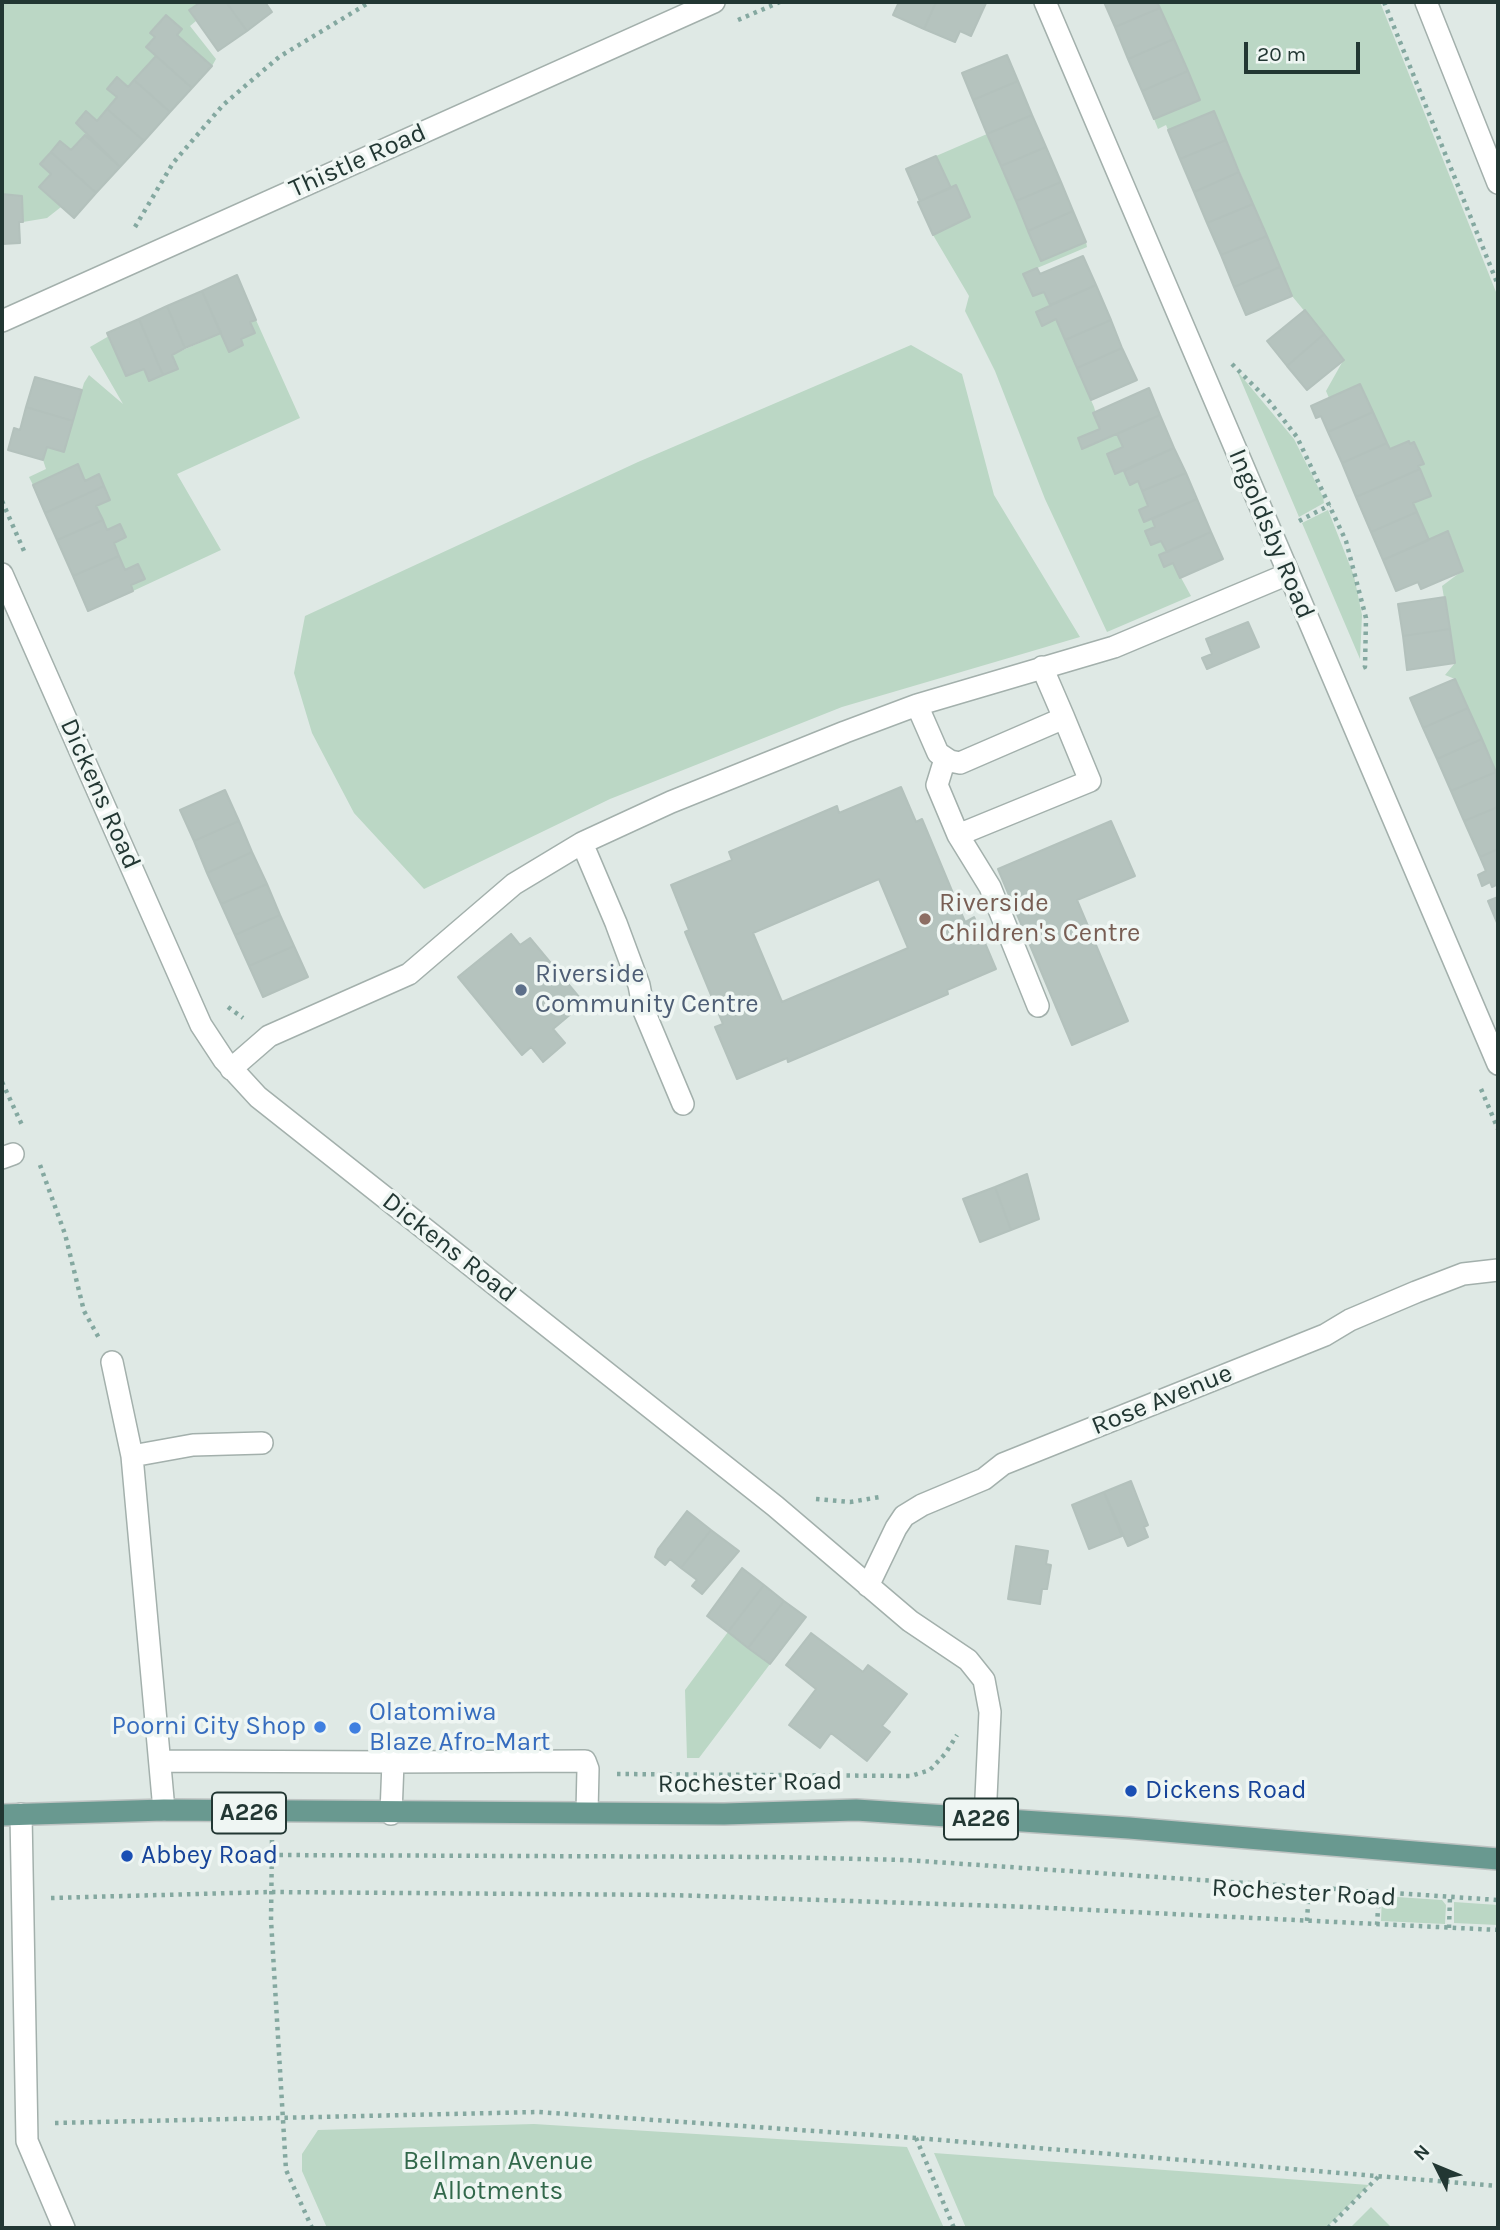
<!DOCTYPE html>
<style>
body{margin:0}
#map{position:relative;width:1500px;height:2230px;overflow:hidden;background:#dfe9e5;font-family:Karla,sans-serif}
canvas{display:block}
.frame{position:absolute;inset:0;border:4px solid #223733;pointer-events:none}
.north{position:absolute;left:1402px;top:2132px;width:70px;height:70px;-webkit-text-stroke:5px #eff6f3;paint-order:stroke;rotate:313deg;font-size:19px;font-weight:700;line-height:28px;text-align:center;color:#223733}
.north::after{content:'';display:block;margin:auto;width:24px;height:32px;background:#223733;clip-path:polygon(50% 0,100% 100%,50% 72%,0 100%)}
.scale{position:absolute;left:1244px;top:42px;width:116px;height:32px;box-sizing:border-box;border:4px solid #223733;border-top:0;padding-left:9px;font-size:21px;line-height:24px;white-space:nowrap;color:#223733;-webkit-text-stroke:5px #eff6f3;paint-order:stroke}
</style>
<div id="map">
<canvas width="1500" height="2230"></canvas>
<div class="frame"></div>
<div class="north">N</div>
<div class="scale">20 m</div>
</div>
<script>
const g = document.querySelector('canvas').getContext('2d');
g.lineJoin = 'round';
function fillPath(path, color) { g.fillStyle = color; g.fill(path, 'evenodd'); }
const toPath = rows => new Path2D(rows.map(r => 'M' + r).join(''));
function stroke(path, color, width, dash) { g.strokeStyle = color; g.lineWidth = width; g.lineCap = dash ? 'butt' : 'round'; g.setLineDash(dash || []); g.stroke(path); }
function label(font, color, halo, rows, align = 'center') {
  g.font = font + ' Karla,sans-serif'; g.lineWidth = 7; g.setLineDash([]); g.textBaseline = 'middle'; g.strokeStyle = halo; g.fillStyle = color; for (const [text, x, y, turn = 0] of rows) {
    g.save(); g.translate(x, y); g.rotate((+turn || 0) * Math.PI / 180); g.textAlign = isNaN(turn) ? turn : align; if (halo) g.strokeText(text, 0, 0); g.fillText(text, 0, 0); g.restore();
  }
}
const green = toPath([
 [2,2,201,2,189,10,196,21,190,26,216,59,212,66,177,35,182,29,165,15,150,33,155,37,146,47,156,56,128,87,107,89,117,97,97,121,86,112,76,122,87,133,71,150,60,141,40,164,51,174,39,187,61,207,47,218,23,222,22,197,2,194],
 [1157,2,1380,2,1498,297,1498,776,1455,679,1445,675,1455,663,1442,586,1462,571,1449,532,1429,540,1413,503,1431,495,1418,466,1424,464,1415,443,1390,449,1360,384,1329,398,1326,391,1344,359,1292,296,1214,111,1168,130,1166,125,1158,129,1154,119,1200,100],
 [987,134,1041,261,1086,242,1087,247,1023,274,1033,296,1044,292,1050,305,1036,312,1042,325,1056,319,1094,407,1100,429,1078,438,1083,449,1117,434,1123,447,1107,454,1115,474,1124,471,1130,485,1138,481,1148,506,1139,511,1144,522,1152,519,1155,527,1145,531,1151,545,1161,541,1191,596,1107,632,1045,499,995,371,965,311,969,296,933,235,906,169],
 [256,320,300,418,177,474,221,550,133,591,114,543,126,537,120,524,107,530,96,506,110,500,99,475,85,481,78,465,33,485,29,477,46,469,43,460,47,447,64,451,84,383,89,375,123,404,90,347,109,336,126,376,144,369,149,381,172,355,221,333,229,351,243,345,241,339,254,333,250,322],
 [911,345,962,374,994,495,1080,637,842,707,610,799,424,889,354,813,312,733,294,673,305,616,638,462],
 [1237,371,1294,439,1323,497,1324,503,1299,517],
 [1328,510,1354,576,1362,615,1360,659,1302,523],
 [728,1632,770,1664,699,1758,687,1758,685,1690],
 [1382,1896,1442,1900,1446,1905,1445,1924,1381,1921],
 [1454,1902,1498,1905,1498,1925,1454,1923],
 [534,2124,907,2147,944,2228,327,2228,302,2171,302,2154,318,2130],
 [934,2153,1369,2185,1326,2228,966,2228],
 [1371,2207,1392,2228,1350,2228]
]);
const building = toPath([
 [201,2,226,2,247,31,218,51,189,10,201,2],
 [226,2,265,2,272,12,247,31,226,2],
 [899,2,936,2,924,29,893,15,899,2],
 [936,2,982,2,986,3,971,36,960,31,955,42,924,29,936,2],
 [1104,2,1157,2,1160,8,1115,27,1104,2],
 [1160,8,1174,39,1128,59,1115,27,1160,8],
 [166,15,182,29,177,35,212,66,192,88,146,47,155,37,150,33,166,15],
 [1174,39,1188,71,1142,91,1128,59,1174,39],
 [1007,55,1018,81,973,100,962,73,1007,55],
 [156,56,192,88,170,112,134,80,156,56],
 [1188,71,1200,100,1154,119,1142,91,1188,71],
 [117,77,128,87,134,80,170,112,144,141,107,109,117,97,107,89,117,77],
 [1018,81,1032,115,987,134,973,100,1018,81],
 [107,109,144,141,120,167,76,123,86,111,97,121,107,109],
 [1214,111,1226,140,1180,159,1168,130,1214,111],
 [1032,115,1046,147,1001,166,987,134,1032,115],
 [85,135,120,167,96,193,51,152,60,141,71,150,85,135],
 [1226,140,1239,172,1194,192,1180,159,1226,140],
 [1046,147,1061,182,1016,201,1001,166,1046,147],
 [51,152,96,193,74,218,39,187,51,174,40,164,51,152],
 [936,156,951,188,920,201,906,169,936,156],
 [1239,172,1253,204,1207,223,1194,192,1239,172],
 [1061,182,1073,211,1028,231,1016,201,1061,182],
 [956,185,970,217,933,235,918,202,956,185],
 [2,194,22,196,23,222,19,222,20,243,2,244,2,194],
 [1253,204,1267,236,1221,255,1207,223,1253,204],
 [1073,211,1086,242,1041,261,1028,231,1073,211],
 [1267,236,1280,267,1234,287,1221,255,1267,236],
 [1083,256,1096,285,1050,305,1044,292,1033,296,1023,274,1037,268,1040,274,1083,256],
 [1280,267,1292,296,1246,315,1234,287,1280,267],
 [237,275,256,320,250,322,255,333,241,339,243,345,229,352,202,291,237,275],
 [1096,285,1111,320,1065,340,1056,319,1042,326,1036,312,1096,285],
 [202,291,221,333,185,348,167,306,202,291],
 [167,306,185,348,172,355,178,369,163,375,139,319,167,306],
 [1305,310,1324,334,1287,366,1267,341,1305,310],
 [139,319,163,375,149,381,144,369,126,376,107,333,139,319],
 [1111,320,1122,348,1077,368,1065,340,1111,320],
 [1324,334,1344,360,1307,390,1287,366,1324,334],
 [1122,348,1137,380,1091,400,1077,368,1122,348],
 [35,377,82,390,73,421,26,407,35,377],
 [1360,384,1373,412,1328,432,1321,416,1316,418,1311,406,1360,384],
 [1149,388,1160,415,1082,449,1078,438,1100,429,1093,413,1149,388],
 [26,407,73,421,64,452,47,447,43,460,8,450,14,428,20,430,26,407],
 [1373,412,1387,443,1342,463,1328,432,1373,412],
 [1160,415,1174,448,1115,474,1107,454,1123,447,1117,434,1160,415],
 [1409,441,1410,444,1414,442,1424,464,1418,466,1420,469,1356,497,1342,463,1387,443,1390,449,1409,441],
 [1174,448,1186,473,1142,491,1138,481,1130,485,1124,471,1174,448],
 [78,464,85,481,99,474,104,486,45,513,33,485,78,464],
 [1420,469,1431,496,1413,503,1417,512,1371,532,1356,497,1420,469],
 [1186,473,1197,499,1144,522,1139,510,1148,506,1142,491,1186,473],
 [104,486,110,500,96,506,103,520,57,540,45,513,104,486],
 [1197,499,1211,532,1167,552,1161,541,1151,545,1145,531,1155,527,1152,519,1197,499],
 [1417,512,1429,540,1383,560,1371,532,1417,512],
 [103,520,107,530,120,524,126,537,114,543,119,556,73,576,57,540,103,520],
 [1448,531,1463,571,1421,589,1418,582,1396,591,1383,560,1448,531],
 [1211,532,1223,559,1180,578,1173,563,1164,567,1159,555,1211,532],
 [119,556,125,570,138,564,145,579,131,585,133,591,88,611,73,576,119,556],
 [1445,597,1450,629,1403,636,1398,604,1445,597],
 [1248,622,1259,647,1207,669,1202,658,1212,654,1206,639,1248,622],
 [1450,629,1455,663,1407,670,1403,636,1450,629],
 [1455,679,1468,708,1423,728,1410,698,1455,679],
 [1468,708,1482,739,1437,759,1423,728,1468,708],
 [1482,739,1496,772,1451,791,1437,759,1482,739],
 [1496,772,1498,807,1464,821,1451,791,1496,772],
 [901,787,916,822,922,819,965,922,974,917,996,969,947,990,948,994,788,1062,787,1058,737,1079,715,1027,723,1024,685,932,689,930,671,885,732,860,729,852,837,806,839,813,901,787],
 [879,879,908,948,782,1002,753,933,879,879],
 [225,790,239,821,194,841,180,810,225,790],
 [1498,807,1498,849,1480,857,1464,821,1498,807],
 [239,821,252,852,207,873,194,841,239,821],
 [1111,821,1135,876,1077,900,1128,1021,1072,1045,998,869,1111,821],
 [1498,849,1498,884,1492,887,1490,882,1482,886,1478,875,1486,871,1480,857,1498,849],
 [252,852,267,884,221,904,207,873,252,852],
 [267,884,280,915,235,935,221,904,267,884],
 [1498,897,1498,925,1488,901,1498,897],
 [280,915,294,946,249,966,235,935,280,915],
 [511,934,520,945,530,938,584,1003,553,1029,565,1043,543,1062,531,1047,522,1055,458,977,511,934],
 [294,946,308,977,263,997,249,966,294,946],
 [1027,1174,1039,1219,1011,1230,995,1187,1027,1174],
 [995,1187,1011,1230,980,1242,963,1199,995,1187],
 [1131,1481,1148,1525,1144,1527,1148,1537,1128,1546,1104,1492,1131,1481],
 [1104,1492,1122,1536,1089,1549,1072,1505,1104,1492],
 [687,1511,711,1530,681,1568,670,1559,665,1565,655,1557,658,1549,687,1511],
 [711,1530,739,1551,702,1594,692,1586,697,1580,681,1568,711,1530],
 [1016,1546,1048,1551,1046,1564,1051,1565,1047,1589,1042,1589,1040,1604,1008,1599,1016,1546],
 [742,1568,764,1585,728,1632,707,1616,742,1568],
 [764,1585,784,1601,748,1648,728,1632,764,1585],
 [784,1601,806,1617,770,1664,748,1648,784,1601],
 [811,1633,863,1672,868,1665,907,1694,882,1726,890,1732,867,1761,831,1733,820,1748,789,1725,816,1689,786,1665,811,1633]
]);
const path = toPath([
 [1384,2,1498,285],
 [738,20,780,2],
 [135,227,173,163,223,105,279,57,370,2],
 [1232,364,1269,401,1297,437,1346,541,1366,618,1365,667,1360,669],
 [2,501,24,551],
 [1299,521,1330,505],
 [228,1007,243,1018],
 [2,1082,22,1125],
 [1481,1089,1498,1129],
 [40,1165,65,1234,84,1311,99,1338],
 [816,1499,850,1502,880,1497],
 [617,1774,911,1776,930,1770,945,1754,957,1735],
 [272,1840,271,1920,286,2170,312,2228],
 [271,1855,775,1857,905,1860,1498,1900],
 [51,1898,270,1892,671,1895,1030,1907,1498,1930],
 [1307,1921,1309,1887],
 [1377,1925,1379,1892],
 [1449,1928,1450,1897],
 [55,2123,538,2112,916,2138,1498,2186],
 [916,2138,954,2228],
 [1328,2228,1379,2176]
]);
const minor = toPath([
 [1045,2,1498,1064],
 [1426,2,1498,183],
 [2,321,714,2],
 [2,574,201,1025,224,1060,258,1097,775,1506,910,1621,968,1660,984,1680,990,1712,985,1819],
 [917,705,938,753,950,761,960,763,1064,718,1042,667],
 [945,759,937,785,958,835,1090,781,1064,718],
 [958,835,990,887,1038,1006],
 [231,1069,269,1036,409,974,514,884,582,843],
 [683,1104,644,1011,639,985,616,923,582,843,671,802,845,732,917,705,1114,647,1288,574],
 [2,1158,13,1154],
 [112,1362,132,1456,164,1810],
 [132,1456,193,1445,262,1443],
 [868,1586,896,1528,904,1516,922,1505,984,1479,1003,1464,1325,1335,1350,1320,1416,1292,1463,1274,1498,1270],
 [161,1761,393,1762,391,1814],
 [393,1762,585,1761,588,1769,587,1812],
 [21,1814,27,2141,64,2228]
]);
const major = toPath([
 [2,1815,164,1810,724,1814,856,1810,1129,1828,1498,1859]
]);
const markers = [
 [925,919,7,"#8d6e63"],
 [521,990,7,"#5c6f8a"],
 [320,1727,7,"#3f7fe0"],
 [355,1728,7,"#3f7fe0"],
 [1131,1791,7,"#1a4fb4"],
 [127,1856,7,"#1a4fb4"]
];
const shields = [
 [249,1813,74],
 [981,1819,74]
];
const shieldNames = [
 ["A226",249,1813],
 ["A226",981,1819]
];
const streetNames = [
 ["Thistle Road",358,161,-24],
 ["Ingoldsby Road",1271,534,67],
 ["Dickens Road",100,794,66],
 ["Dickens Road",449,1248,38],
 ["Rose Avenue",1162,1400,-22],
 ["Rochester Road",750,1783,-1],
 ["Rochester Road",1304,1893,3]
];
const educationNames = [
 ["Riverside",939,904],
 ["Children's Centre",939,934]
];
const serviceNames = [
 ["Riverside",535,975],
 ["Community Centre",535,1005]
];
const shopNames = [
 ["Olatomiwa",369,1713],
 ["Blaze Afro-Mart",369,1743],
 ["Poorni City Shop",306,1727,"right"]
];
const transitNames = [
 ["Dickens Road",1145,1791],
 ["Abbey Road",141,1856]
];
const parkNames = [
 ["Bellman Avenue",498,2162],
 ["Allotments",498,2192]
];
fillPath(green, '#bbd7c5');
fillPath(building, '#b5c3be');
stroke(building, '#b3c1bc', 2);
stroke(minor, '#a3b0ac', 24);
stroke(major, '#bdc3c2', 24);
stroke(path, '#84a8a0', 4.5, [3.5, 5]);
stroke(minor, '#fff', 21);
stroke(major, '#699990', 21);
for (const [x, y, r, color] of markers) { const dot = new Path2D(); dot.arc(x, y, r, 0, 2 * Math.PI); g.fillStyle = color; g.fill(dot); stroke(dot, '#eff6f3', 2.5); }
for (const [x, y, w] of shields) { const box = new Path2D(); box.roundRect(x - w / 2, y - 20.5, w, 41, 5); g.fillStyle = '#eff6f3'; g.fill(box); stroke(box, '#223733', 2); }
label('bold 24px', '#223733', null, shieldNames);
label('26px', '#223733', '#eff6f3', streetNames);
label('26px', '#785e54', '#eff6f3', educationNames, 'left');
label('26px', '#4e5e75', '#eff6f3', serviceNames, 'left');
label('26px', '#366cbe', '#eff6f3', shopNames, 'left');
label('26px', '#164399', '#eff6f3', transitNames, 'left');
label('26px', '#32684b', '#eff6f3', parkNames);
</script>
